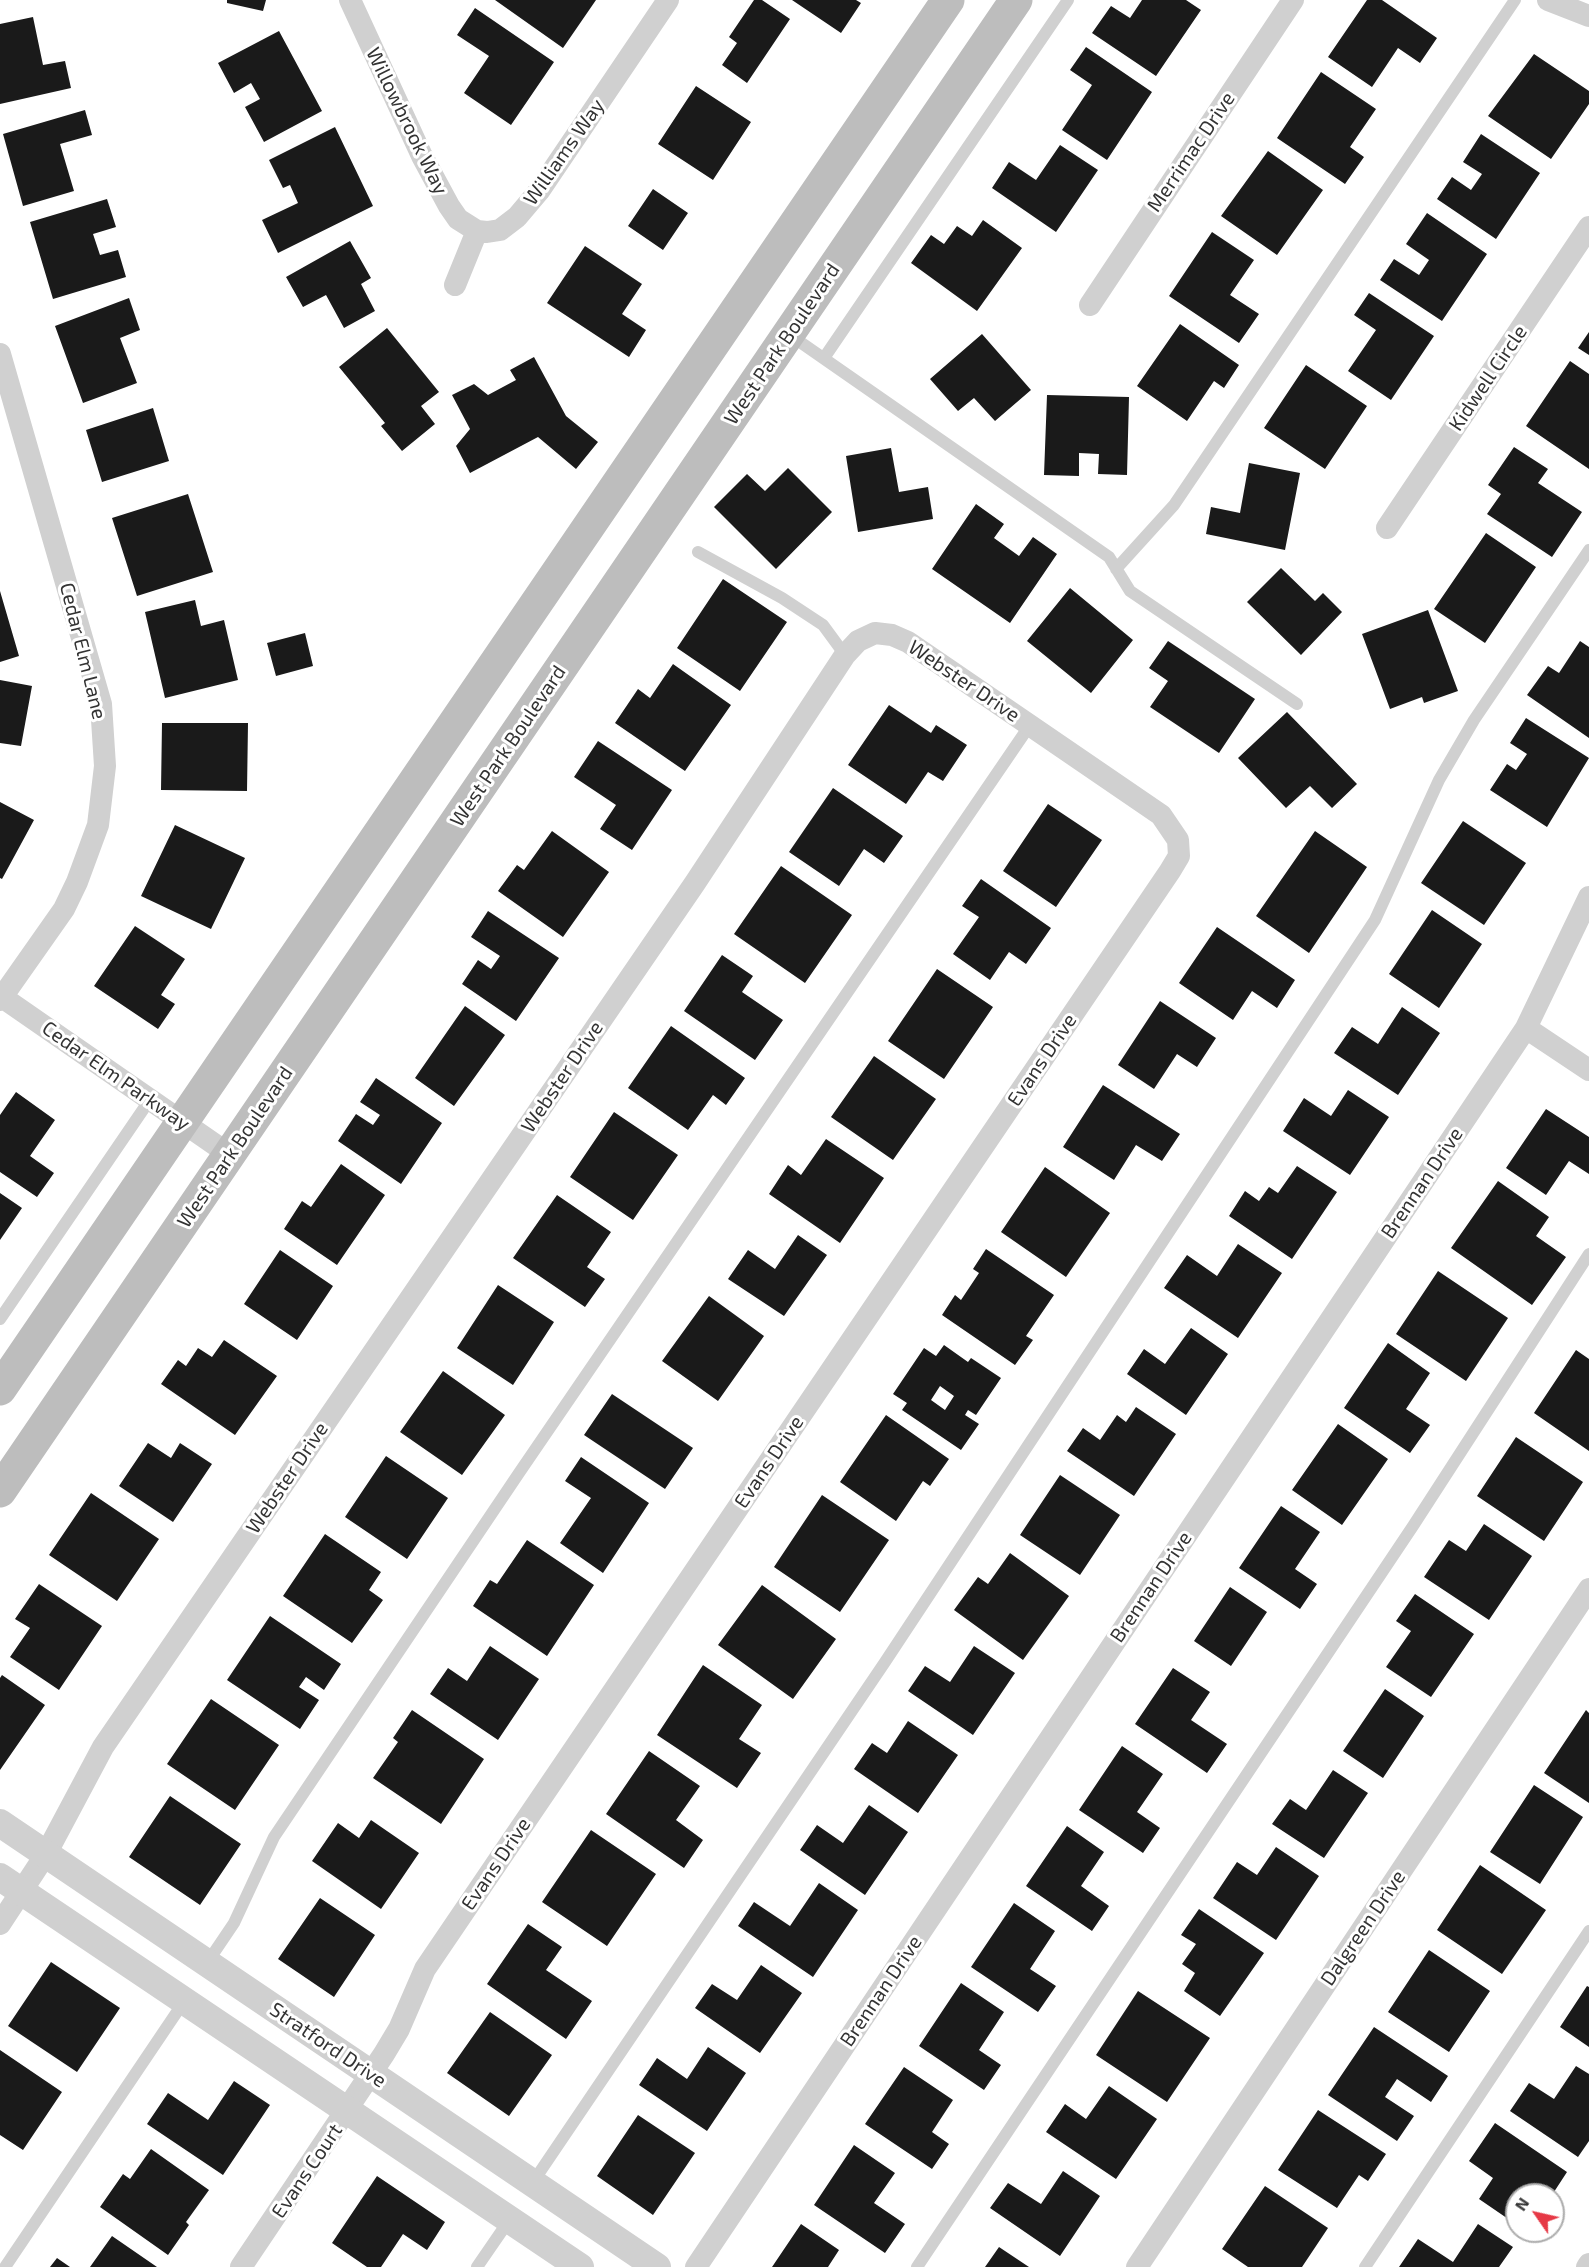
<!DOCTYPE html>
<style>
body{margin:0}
#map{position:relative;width:1589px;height:2267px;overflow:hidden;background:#fff;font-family:"Exo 2",sans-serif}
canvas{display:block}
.north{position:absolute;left:1505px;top:2183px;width:60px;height:60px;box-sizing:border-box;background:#fff;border:2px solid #adadad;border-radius:50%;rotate:304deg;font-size:16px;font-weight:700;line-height:24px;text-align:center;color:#333}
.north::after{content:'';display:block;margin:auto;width:21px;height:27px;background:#e63946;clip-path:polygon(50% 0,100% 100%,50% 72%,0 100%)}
</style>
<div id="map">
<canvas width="1589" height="2267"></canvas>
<div class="north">N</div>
</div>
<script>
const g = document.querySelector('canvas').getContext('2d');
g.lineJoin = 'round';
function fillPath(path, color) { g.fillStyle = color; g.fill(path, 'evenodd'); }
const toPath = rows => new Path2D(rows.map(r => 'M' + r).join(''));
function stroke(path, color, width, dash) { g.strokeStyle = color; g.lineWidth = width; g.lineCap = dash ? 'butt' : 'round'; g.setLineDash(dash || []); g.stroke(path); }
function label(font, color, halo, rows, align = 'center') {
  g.font = font + ' "Exo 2",sans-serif'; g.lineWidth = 6; g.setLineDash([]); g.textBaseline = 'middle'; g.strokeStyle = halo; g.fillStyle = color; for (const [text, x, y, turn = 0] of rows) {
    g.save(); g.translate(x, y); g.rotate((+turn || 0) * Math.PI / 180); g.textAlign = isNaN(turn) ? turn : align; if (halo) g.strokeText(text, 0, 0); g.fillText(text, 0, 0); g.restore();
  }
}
const building = toPath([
 [227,0,266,0,263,11,227,3],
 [495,0,596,0,563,48],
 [754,0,762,0,790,19,747,83,722,65,737,43,729,37],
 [792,0,856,0,861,3,841,33],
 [1142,0,1186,0,1201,10,1156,76,1092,33,1111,6,1130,18],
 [1367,0,1382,0,1437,38,1420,63,1398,48,1372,87,1328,57],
 [475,8,554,62,511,125,464,93,489,56,457,35],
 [33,17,43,65,65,61,71,88,0,104,0,24],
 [279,31,322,111,264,142,245,107,260,99,251,83,234,93,218,63],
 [1086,47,1152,92,1107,160,1062,130,1092,85,1070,70],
 [1534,54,1589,91,1589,104,1551,159,1488,116],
 [1321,72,1376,109,1350,147,1364,157,1345,184,1277,138],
 [696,86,751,122,713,180,658,144],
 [85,110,92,135,60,144,74,191,23,206,3,134],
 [335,127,373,206,278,253,262,220,298,203,290,185,283,188,269,160],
 [1481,134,1540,173,1496,239,1437,199,1452,177,1471,190,1482,174,1463,162],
 [1060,145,1098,170,1056,232,992,188,1009,162,1036,180],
 [1268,151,1323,190,1277,255,1221,216],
 [653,189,688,213,663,250,628,226],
 [107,199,116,227,93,234,100,255,118,250,126,277,53,299,30,222],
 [1427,213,1487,254,1442,321,1380,280,1394,259,1419,275,1429,260,1406,244],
 [983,220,1022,248,977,311,911,263,931,235,944,244,957,226,972,236],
 [1212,232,1254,260,1230,295,1259,314,1239,343,1169,296],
 [350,241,371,278,361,284,375,311,344,328,326,295,303,307,286,277],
 [585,246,642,284,622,314,646,330,629,357,547,303],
 [1369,293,1434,336,1391,400,1348,371,1376,330,1354,315],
 [129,298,140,330,120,338,137,383,83,403,55,326],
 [1180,324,1239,365,1224,388,1214,381,1187,421,1137,386],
 [387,328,439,392,421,406,435,424,402,451,381,426,385,423,339,367],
 [1589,332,1589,355,1578,348],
 [982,334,1031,390,995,421,974,398,958,411,930,379],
 [534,357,566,416,598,442,576,469,538,437,470,473,456,446,470,429,452,395,474,384,488,395,516,380,510,370],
 [1570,361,1589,374,1589,469,1526,426],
 [1306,365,1367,406,1325,469,1264,428],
 [1047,395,1129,397,1127,475,1098,474,1099,454,1079,453,1079,476,1044,475],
 [153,408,169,461,102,482,86,430],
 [1514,447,1548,469,1538,483,1582,512,1552,557,1487,514,1501,494,1488,485],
 [891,448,899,492,928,487,933,519,858,532,846,456],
 [1249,463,1300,473,1285,550,1206,534,1211,507,1240,513],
 [788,468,832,512,776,569,714,507,747,474,765,491],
 [188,494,213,572,137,596,112,518],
 [976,504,1004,524,994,538,1019,556,1033,537,1057,554,1010,623,932,569],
 [1486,533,1536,567,1485,643,1434,609],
 [1281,568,1315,601,1323,593,1342,612,1301,655,1247,602],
 [723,579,787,622,740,691,677,648],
 [1070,588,1133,640,1091,693,1027,641],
 [0,591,19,656,0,662],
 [195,600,201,626,224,620,238,680,165,698,145,612],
 [1428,610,1458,691,1424,703,1422,697,1390,709,1362,634],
 [305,633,313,666,276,676,267,643],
 [1168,641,1255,699,1219,753,1150,707,1168,681,1149,668],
 [1580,641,1589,647,1589,738,1527,695,1548,666,1559,673],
 [673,664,731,705,685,771,615,723,638,689,650,698],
 [0,680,32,686,21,746,0,743],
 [889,705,931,733,936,725,967,745,943,781,928,772,906,804,848,765],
 [1287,712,1357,784,1332,808,1310,786,1286,808,1238,758],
 [1526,718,1589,758,1547,827,1490,790,1507,764,1516,770,1527,754,1510,743],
 [162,723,248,723,247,791,161,790],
 [598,741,672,790,632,850,600,829,616,805,574,777],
 [833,788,903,836,884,863,864,849,839,886,789,852],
 [0,802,34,820,2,879,0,878],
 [1048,804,1102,840,1056,907,1003,871],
 [1463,821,1526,863,1484,925,1421,883],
 [175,825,245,858,211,929,141,896],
 [552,831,609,872,563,937,498,891,517,865,524,870],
 [1315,831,1367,867,1309,953,1256,916],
 [781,866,852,915,805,983,734,934],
 [981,879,1051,928,1026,964,1009,952,990,980,953,954,979,917,962,906],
 [1432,910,1482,944,1439,1008,1389,974],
 [488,911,559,958,516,1021,462,984,478,960,491,969,500,956,471,937],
 [135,926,185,959,161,995,175,1004,158,1029,94,986],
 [1217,927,1295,980,1277,1008,1252,991,1233,1020,1179,983],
 [722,955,753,976,742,992,783,1020,755,1060,684,1011],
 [937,969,993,1007,944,1079,888,1041],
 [1160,1001,1216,1038,1197,1067,1177,1054,1154,1089,1118,1065],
 [465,1006,505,1035,454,1106,415,1078],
 [1402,1007,1440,1033,1398,1095,1334,1053,1352,1027,1378,1044],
 [671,1026,745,1078,726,1105,713,1095,688,1130,628,1088],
 [874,1056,936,1099,893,1160,831,1117],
 [376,1078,442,1123,401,1184,338,1141,356,1114,373,1125,380,1115,360,1102],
 [1103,1085,1180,1134,1162,1161,1136,1145,1114,1180,1063,1147],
 [1348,1090,1389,1117,1350,1175,1283,1131,1304,1098,1331,1116],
 [16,1092,55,1120,30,1156,54,1173,37,1197,0,1172,0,1115],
 [1546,1109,1589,1137,1589,1174,1569,1161,1546,1195,1506,1168],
 [614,1112,678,1155,633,1220,570,1177],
 [826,1139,884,1178,840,1243,769,1194,788,1165,801,1175],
 [341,1164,385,1195,337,1265,284,1229,302,1201,311,1207],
 [1297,1166,1337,1192,1292,1259,1229,1216,1245,1191,1259,1201,1269,1187,1278,1193],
 [1045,1167,1110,1213,1066,1277,1001,1232],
 [1498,1181,1549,1217,1536,1236,1566,1257,1532,1305,1451,1248],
 [0,1193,22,1208,0,1240],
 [557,1195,611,1232,587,1267,605,1279,585,1307,513,1258],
 [798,1235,827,1255,784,1316,728,1279,748,1250,775,1269],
 [1238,1244,1282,1273,1238,1338,1164,1288,1187,1255,1217,1276],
 [986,1249,1054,1295,1026,1336,1033,1340,1015,1365,942,1315,955,1295,961,1300,979,1273,973,1269],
 [280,1250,333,1286,297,1340,244,1304],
 [1438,1271,1508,1318,1466,1381,1396,1334],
 [498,1285,554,1322,513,1385,457,1348],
 [709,1296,764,1336,718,1401,662,1361],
 [1191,1328,1228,1354,1186,1415,1127,1374,1144,1349,1165,1364],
 [224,1340,277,1376,235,1435,161,1384,178,1360,186,1366,198,1348,212,1357],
 [1388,1343,1430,1373,1406,1409,1430,1425,1410,1453,1344,1408],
 [944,1345,968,1362,971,1358,1001,1378,976,1415,968,1410,965,1415,979,1424,961,1450,902,1410,907,1403,893,1394,924,1348,936,1356],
 [940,1386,954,1396,945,1410,931,1400],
 [1576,1350,1589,1359,1589,1451,1534,1413],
 [443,1371,505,1415,462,1475,400,1432],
 [612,1394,693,1448,665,1489,584,1435],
 [1136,1407,1176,1434,1134,1496,1067,1451,1083,1428,1100,1440,1117,1415,1126,1422],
 [886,1415,949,1459,930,1486,923,1481,896,1521,840,1482],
 [1338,1424,1388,1459,1342,1525,1292,1490],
 [1516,1437,1583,1482,1544,1541,1477,1496],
 [148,1443,171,1458,180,1443,212,1464,173,1522,119,1486],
 [386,1456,448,1498,407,1559,345,1517],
 [581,1457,649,1503,603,1573,560,1543,591,1498,565,1481],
 [1060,1475,1120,1515,1080,1575,1020,1535],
 [91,1493,159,1539,117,1601,49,1555],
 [822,1495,889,1540,840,1612,774,1567],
 [1281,1506,1320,1532,1295,1569,1317,1584,1300,1609,1239,1568],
 [1484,1524,1532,1556,1489,1620,1424,1577,1449,1540,1466,1551],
 [325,1534,381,1572,369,1590,383,1600,352,1643,283,1596],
 [527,1540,594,1585,547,1656,473,1606,490,1580,497,1584],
 [1010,1553,1069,1596,1023,1660,954,1610,978,1577,988,1584],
 [39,1584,102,1626,59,1690,10,1657,30,1628,15,1619],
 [762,1585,836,1639,793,1699,718,1645],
 [1230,1587,1267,1612,1231,1666,1194,1641],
 [1415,1594,1474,1634,1431,1697,1386,1667,1411,1631,1396,1621],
 [270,1616,341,1664,324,1690,306,1677,299,1687,319,1700,300,1729,227,1680],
 [490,1646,539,1679,498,1740,430,1694,448,1668,467,1681],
 [974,1646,1015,1673,973,1735,908,1691,925,1666,950,1682],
 [703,1665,762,1705,739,1739,761,1753,737,1788,657,1735],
 [1173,1668,1210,1692,1191,1720,1227,1744,1207,1773,1135,1724],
 [2,1675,45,1705,0,1770,0,1678],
 [1385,1689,1424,1716,1383,1778,1343,1751],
 [211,1699,279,1745,235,1810,167,1764],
 [412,1710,484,1759,441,1824,373,1778,398,1742,393,1738],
 [1586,1710,1589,1713,1589,1803,1544,1773],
 [908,1721,958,1755,918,1813,854,1769,872,1743,887,1753],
 [1122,1746,1163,1774,1137,1812,1160,1828,1143,1853,1079,1810],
 [649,1751,700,1786,676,1820,703,1840,684,1868,606,1814],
 [1333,1770,1368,1793,1324,1858,1272,1824,1290,1799,1306,1810],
 [1534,1785,1583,1817,1540,1884,1490,1852],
 [170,1796,241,1844,200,1905,129,1857],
 [869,1805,908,1832,865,1895,800,1850,817,1825,843,1843],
 [371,1820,419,1853,381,1909,312,1861,338,1823,359,1838],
 [1067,1826,1104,1852,1081,1886,1109,1906,1092,1931,1026,1886],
 [591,1830,656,1874,607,1946,542,1902],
 [1276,1847,1319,1876,1276,1940,1213,1898,1237,1862,1257,1875],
 [1480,1865,1546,1910,1502,1974,1437,1930],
 [819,1883,858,1910,813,1977,738,1926,754,1902,790,1926],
 [320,1898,375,1935,334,1997,278,1959],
 [1014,1903,1055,1931,1030,1969,1056,1986,1038,2012,971,1967],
 [1199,1909,1264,1953,1220,2016,1184,1991,1195,1973,1182,1964,1196,1944,1181,1935],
 [528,1924,562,1947,546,1970,592,2001,566,2039,487,1984],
 [1429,1950,1490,1991,1449,2052,1388,2012],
 [51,1962,120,2008,77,2072,8,2026],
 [761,1965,802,1993,760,2053,695,2008,712,1984,737,2000],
 [961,1983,1004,2012,979,2050,1001,2065,984,2090,919,2046],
 [1587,1986,1589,1987,1589,2047,1560,2027],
 [1138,1991,1210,2038,1167,2102,1096,2055],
 [490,2012,552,2055,509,2116,447,2073],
 [1374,2027,1448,2076,1431,2102,1397,2079,1385,2097,1414,2116,1397,2141,1328,2095],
 [708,2047,746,2073,707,2131,639,2085,657,2058,687,2079],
 [0,2050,62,2092,23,2150,0,2135],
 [1576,2066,1589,2074,1589,2141,1578,2157,1510,2111,1529,2083,1554,2099],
 [904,2067,953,2100,932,2132,949,2144,932,2169,865,2124],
 [234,2081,270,2105,223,2175,147,2124,168,2093,208,2120],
 [1109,2086,1157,2119,1116,2179,1046,2132,1065,2104,1086,2119],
 [1318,2110,1386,2154,1368,2181,1359,2175,1337,2208,1278,2170],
 [638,2115,695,2153,653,2215,597,2176],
 [1495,2123,1567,2172,1552,2195,1517,2195,1517,2225,1479,2199,1493,2178,1469,2161],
 [854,2145,895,2173,874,2203,905,2224,885,2253,814,2205],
 [151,2149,209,2190,186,2222,189,2225,168,2255,100,2207,123,2174,130,2179],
 [1063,2171,1100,2196,1060,2256,990,2208,1008,2183,1041,2204],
 [377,2176,445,2222,427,2250,403,2234,381,2267,367,2267,332,2243],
 [1265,2186,1328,2228,1302,2267,1248,2267,1222,2249],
 [801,2224,839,2250,828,2267,772,2267],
 [1478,2224,1513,2247,1499,2267,1399,2267,1418,2239,1453,2262],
 [112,2236,157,2267,90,2267],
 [999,2247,1029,2267,985,2267],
 [57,2258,70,2267,50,2267]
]);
const service = toPath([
 [790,335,1109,557,1130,591,1297,704],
 [824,358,1068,0],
 [698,552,782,598,823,625,845,655],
 [1116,569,1174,505,1515,0],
 [0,1319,151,1098],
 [207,1963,234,1923,274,1837,519,1473,1030,725],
 [533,2182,885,1662,1375,920,1439,780,1474,720,1589,550],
 [5,2267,185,2000],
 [477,2267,510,2219],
 [917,2267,1413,1526,1589,1254],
 [1365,2267,1589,1931]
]);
const minor = toPath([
 [350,0,422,156,449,206,458,219,477,231,487,232,500,230,517,217,539,191,668,0],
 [1548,0,1589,16],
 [455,285,477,231],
 [1090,305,1293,0],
 [0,354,101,704,105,766,98,825,77,882,64,909,0,1000],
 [1387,528,1589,227],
 [2,997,230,1155],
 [1526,1028,1589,1070],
 [0,1924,46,1854,103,1747,695,883,845,655,858,641,875,633,892,635,908,642,1161,815,1178,840,1179,856,1170,871,425,1969,399,2029,384,2054,241,2267],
 [696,2267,1526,1028,1589,897],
 [1137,2267,1589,1589],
 [1587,2267,1589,2264]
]);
const tertiary = toPath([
 [0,1823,657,2267],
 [0,1877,580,2267]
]);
const secondary = toPath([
 [0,1389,948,0],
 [0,1491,1016,0]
]);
const streetNames = [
 ["Willowbrook Way",407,121,64],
 ["Williams Way",564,152,-55],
 ["Merrimac Drive",1191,152,-56],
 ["West Park Boulevard",782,344,-56],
 ["Kidwell Circle",1488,378,-56],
 ["Cedar Elm Lane",83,651,76],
 ["Webster Drive",964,681,34],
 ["West Park Boulevard",508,746,-56],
 ["Evans Drive",1042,1060,-56],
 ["Cedar Elm Parkway",116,1076,35],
 ["Webster Drive",562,1077,-56],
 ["West Park Boulevard",235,1147,-56],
 ["Brennan Drive",1422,1183,-56],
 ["Evans Drive",769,1462,-56],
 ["Webster Drive",287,1478,-56],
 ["Brennan Drive",1151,1587,-56],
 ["Evans Drive",496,1864,-56],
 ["Dalgreen Drive",1363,1928,-56],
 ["Brennan Drive",881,1991,-56],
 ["Stratford Drive",328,2045,34],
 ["Evans Court",307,2171,-56]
];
fillPath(building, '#1a1a1a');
stroke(service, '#d0d0d0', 12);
stroke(minor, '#d0d0d0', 22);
stroke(tertiary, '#d0d0d0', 28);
stroke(secondary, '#bdbdbd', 33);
label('20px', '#333', '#fff', streetNames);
</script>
